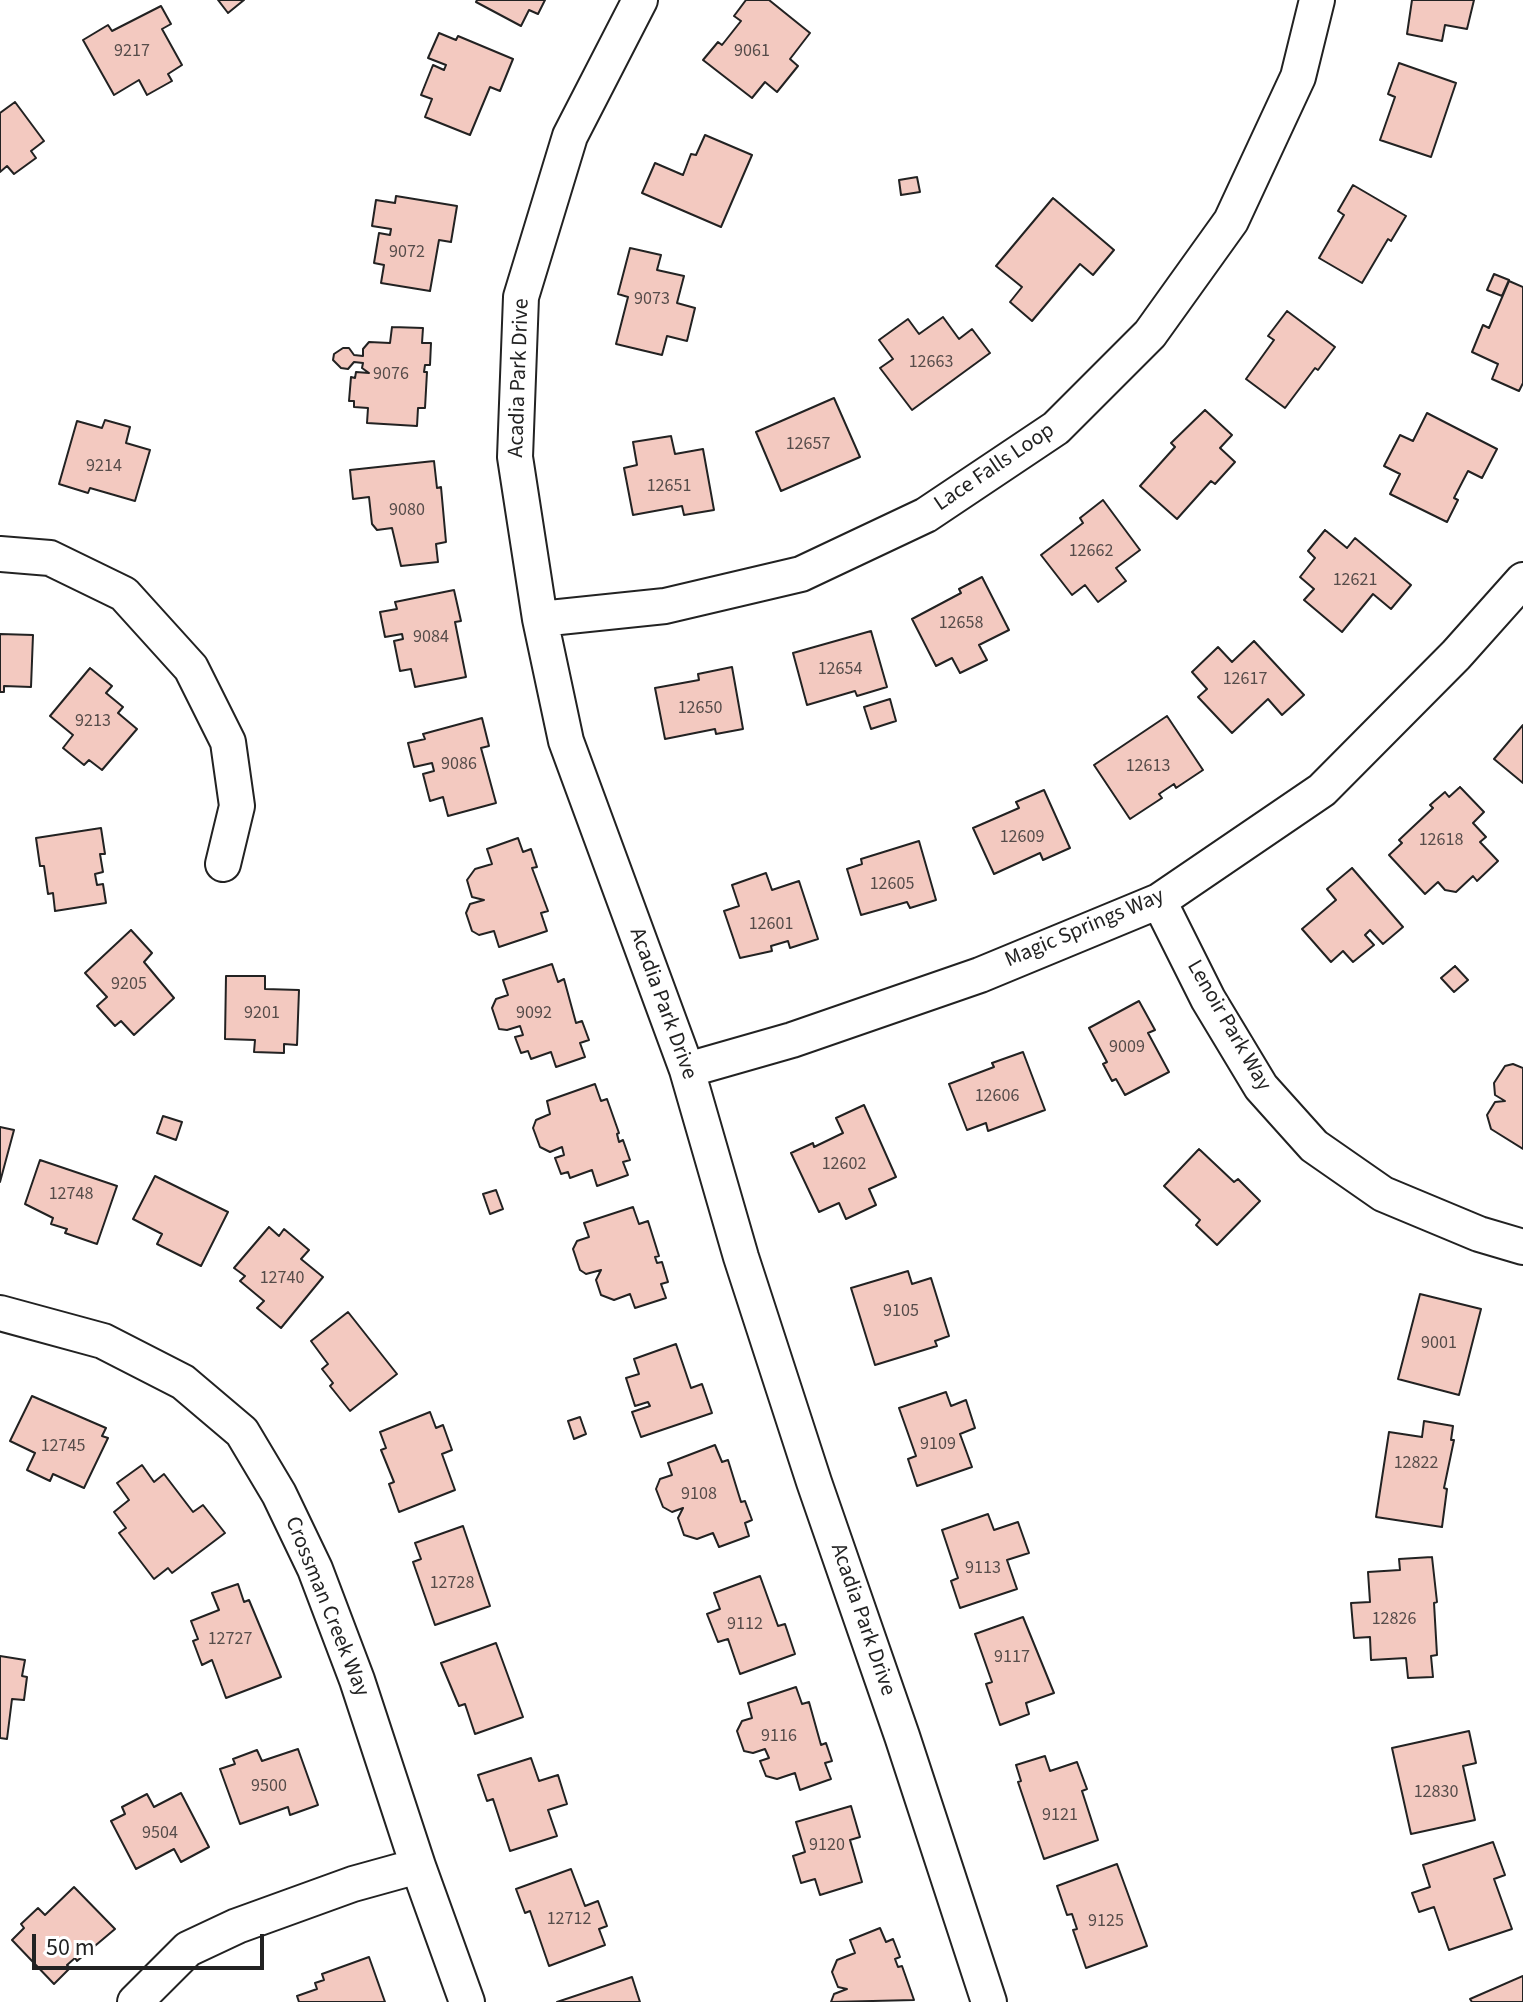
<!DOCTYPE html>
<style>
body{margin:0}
#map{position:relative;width:1523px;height:2002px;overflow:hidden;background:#fff;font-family:"Source Sans 3",sans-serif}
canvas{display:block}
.scale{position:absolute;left:32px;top:1934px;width:232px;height:36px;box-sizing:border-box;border:4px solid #222;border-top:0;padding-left:10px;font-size:24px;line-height:28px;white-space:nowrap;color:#222;-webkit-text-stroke:6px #fff;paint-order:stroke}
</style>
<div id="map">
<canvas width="1523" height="2002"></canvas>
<div class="scale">50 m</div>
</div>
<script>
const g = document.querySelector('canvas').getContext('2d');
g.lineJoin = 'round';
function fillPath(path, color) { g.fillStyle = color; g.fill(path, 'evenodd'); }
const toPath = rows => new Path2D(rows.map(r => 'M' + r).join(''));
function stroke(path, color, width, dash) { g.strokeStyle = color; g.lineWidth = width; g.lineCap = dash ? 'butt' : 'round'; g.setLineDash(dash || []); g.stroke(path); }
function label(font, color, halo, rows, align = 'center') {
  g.font = font + ' "Source Sans 3",sans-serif'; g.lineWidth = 6; g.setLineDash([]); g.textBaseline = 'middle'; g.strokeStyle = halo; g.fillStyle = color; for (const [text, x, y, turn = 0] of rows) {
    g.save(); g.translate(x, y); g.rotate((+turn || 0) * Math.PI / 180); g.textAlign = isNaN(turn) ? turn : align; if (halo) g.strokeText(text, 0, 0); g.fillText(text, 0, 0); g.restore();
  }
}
const building = toPath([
 [218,0,244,0,228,13,218,0],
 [477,0,545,0,538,14,529,10,521,26,476,2,477,0],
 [746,0,769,0,810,33,790,59,798,66,777,92,765,82,752,98,703,60,718,42,722,45,741,21,734,16,746,0],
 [1412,0,1474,0,1467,29,1445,25,1442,41,1407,34,1412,0],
 [161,6,171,24,162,29,182,65,168,74,172,81,147,95,139,80,114,95,83,40,108,25,112,31,161,6],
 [439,33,456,40,458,36,513,59,500,91,490,87,470,135,425,117,432,99,421,95,433,65,444,70,446,65,428,58,439,33],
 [1399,63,1456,83,1431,157,1380,140,1395,97,1388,94,1399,63],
 [15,102,44,141,31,151,36,158,14,174,7,166,0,172,0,113,15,102],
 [705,135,752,155,721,227,642,193,655,163,683,175,691,154,696,155,705,135],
 [917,177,920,192,901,195,899,180,917,177],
 [1353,185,1406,216,1391,241,1388,239,1362,283,1319,258,1344,215,1338,211,1353,185],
 [396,196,457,206,451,242,439,240,430,291,381,283,384,265,374,263,379,233,390,235,391,229,372,226,376,200,395,203,396,196],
 [1053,198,1114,250,1093,275,1080,264,1032,321,1010,302,1022,287,996,266,1053,198],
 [630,248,661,255,657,270,684,276,677,303,695,308,687,341,667,336,662,355,616,344,628,297,618,294,630,248],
 [1494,274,1509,280,1502,296,1487,290,1494,274],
 [1509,281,1523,287,1523,383,1519,391,1492,379,1498,364,1472,352,1483,325,1489,328,1509,281],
 [1287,311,1335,347,1318,370,1315,368,1285,408,1246,379,1274,340,1268,336,1287,311],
 [943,317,959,339,972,329,990,353,912,410,880,368,893,359,879,340,908,319,919,334,943,317],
 [392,327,423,328,422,343,431,343,430,365,425,365,424,372,427,372,425,408,418,408,417,426,367,423,368,408,354,407,354,401,349,401,351,377,355,378,356,372,369,373,362,368,363,363,354,362,348,369,341,368,333,360,334,354,343,348,349,348,354,355,363,356,363,349,369,342,390,343,392,327],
 [834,398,860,457,781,491,756,432,834,398],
 [1205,410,1232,435,1220,448,1235,462,1215,484,1211,481,1177,519,1140,486,1175,447,1171,443,1205,410],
 [1427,413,1497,449,1482,478,1468,471,1454,498,1458,500,1447,522,1390,494,1400,474,1384,466,1400,435,1413,441,1427,413],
 [105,420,130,427,126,443,150,450,135,501,90,488,88,493,59,484,77,421,102,428,105,420],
 [671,436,675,454,703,449,714,510,684,515,682,506,633,515,624,468,637,465,633,442,671,436],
 [434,461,437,488,441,487,446,542,436,544,438,562,401,566,392,528,377,530,372,524,369,497,353,499,350,470,434,461],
 [1103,500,1140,550,1116,568,1126,581,1098,602,1085,585,1072,595,1041,555,1083,523,1080,518,1103,500],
 [1325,530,1347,548,1355,538,1411,585,1391,609,1373,594,1342,632,1304,600,1314,589,1300,577,1315,558,1308,551,1325,530],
 [982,577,1009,630,979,645,987,660,960,673,952,658,936,666,912,619,961,593,959,589,982,577],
 [454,590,461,621,455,622,466,677,415,687,411,669,400,671,394,641,403,639,402,634,385,637,380,612,397,609,395,602,454,590],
 [871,631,887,687,857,696,855,691,807,705,793,653,871,631],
 [0,634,33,635,31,687,4,686,4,692,0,692,0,634],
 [1254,641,1304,695,1282,715,1268,699,1232,733,1198,697,1207,689,1192,672,1218,647,1232,662,1254,641],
 [732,667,743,729,716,734,715,729,665,739,655,688,699,680,698,674,732,667],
 [90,668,112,686,106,693,123,707,118,713,137,729,102,770,89,760,84,765,63,748,73,735,50,716,90,668],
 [890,699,896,721,871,729,864,707,890,699],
 [1167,716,1203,770,1176,788,1174,784,1159,794,1162,798,1130,819,1094,765,1167,716],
 [482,718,489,746,481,748,496,803,448,816,443,797,430,801,423,774,434,771,432,763,414,767,408,743,425,739,423,734,482,718],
 [1523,725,1523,783,1494,759,1523,725],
 [1460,787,1484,812,1473,823,1486,837,1480,842,1498,861,1477,881,1473,876,1456,892,1445,890,1438,882,1425,894,1389,855,1402,843,1399,840,1433,808,1430,805,1445,792,1449,797,1460,787],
 [1044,790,1070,848,1043,860,1040,853,994,874,973,828,1019,808,1016,802,1044,790],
 [101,828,105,854,100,854,103,872,95,874,97,885,103,884,106,903,55,911,53,893,48,894,44,866,40,866,36,838,101,828],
 [518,838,523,852,531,849,537,867,532,868,548,911,541,913,547,931,499,947,494,931,479,935,472,931,466,913,470,904,484,900,472,897,467,880,475,869,492,864,487,849,518,838],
 [919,841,936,900,910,908,907,902,861,915,847,869,862,864,861,859,919,841],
 [1352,868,1403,927,1383,944,1370,930,1365,935,1374,945,1353,962,1343,951,1331,962,1302,929,1336,900,1327,889,1352,868],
 [766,873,772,890,799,881,818,939,790,948,788,941,771,946,772,951,740,958,724,911,739,906,732,885,766,873],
 [131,930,152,953,144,962,174,998,134,1035,121,1021,115,1026,97,1006,107,997,85,973,131,930],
 [552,964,558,982,564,979,576,1023,582,1021,589,1040,580,1043,585,1057,556,1067,551,1052,531,1059,528,1051,521,1053,515,1037,523,1035,520,1026,507,1030,499,1029,492,1008,496,999,508,995,503,980,552,964],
 [1455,966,1468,980,1454,992,1441,978,1455,966],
 [226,976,265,976,265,989,299,990,297,1045,284,1044,284,1053,254,1052,255,1040,225,1039,226,976],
 [1139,1001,1155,1030,1148,1033,1169,1072,1125,1095,1116,1079,1112,1081,1103,1064,1107,1062,1089,1028,1139,1001],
 [1023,1052,1045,1110,988,1131,986,1123,967,1130,949,1084,994,1067,992,1063,1023,1052],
 [1513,1064,1523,1068,1523,1149,1491,1129,1487,1115,1495,1102,1505,1101,1495,1095,1494,1083,1505,1066,1513,1064],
 [595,1084,601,1101,607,1099,619,1133,617,1134,619,1142,623,1140,630,1160,623,1162,628,1175,597,1186,592,1170,570,1178,568,1172,561,1174,555,1158,564,1155,562,1147,550,1152,540,1147,533,1128,536,1120,550,1114,547,1101,595,1084],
 [864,1105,896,1177,869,1189,876,1205,846,1219,839,1203,819,1212,791,1153,813,1143,814,1147,843,1133,836,1118,864,1105],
 [163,1116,182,1122,176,1140,157,1133,163,1116],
 [0,1127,14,1130,0,1182,0,1127],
 [1199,1149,1234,1182,1238,1179,1260,1201,1217,1245,1196,1225,1200,1220,1164,1186,1199,1149],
 [40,1160,117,1186,97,1244,65,1233,67,1229,51,1224,53,1218,25,1204,40,1160],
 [155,1176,228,1212,201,1266,157,1244,162,1234,133,1219,155,1176],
 [496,1190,503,1209,490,1214,483,1194,496,1190],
 [633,1207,639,1224,648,1221,659,1256,655,1257,657,1263,662,1262,668,1282,661,1284,666,1298,635,1308,630,1294,614,1300,601,1295,596,1280,601,1270,586,1274,580,1270,573,1249,577,1241,589,1237,584,1223,633,1207],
 [269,1227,279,1236,284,1229,309,1250,301,1259,323,1277,281,1328,257,1308,264,1301,240,1281,245,1276,234,1268,269,1227],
 [908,1271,912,1284,931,1278,949,1336,935,1341,937,1346,875,1365,851,1288,908,1271],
 [1420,1294,1481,1309,1459,1395,1398,1379,1420,1294],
 [348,1312,397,1374,350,1411,330,1386,333,1383,322,1369,328,1364,311,1341,348,1312],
 [676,1344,691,1388,702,1384,712,1413,641,1437,632,1412,650,1406,648,1402,635,1406,626,1378,639,1374,634,1359,676,1344],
 [946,1392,951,1406,966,1400,975,1428,960,1434,972,1467,917,1486,908,1459,916,1456,899,1408,946,1392],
 [32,1396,106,1428,102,1436,108,1438,84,1488,53,1474,50,1481,27,1470,35,1453,10,1441,32,1396],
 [430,1412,436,1428,443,1425,452,1450,442,1454,455,1490,399,1512,389,1484,394,1482,381,1450,386,1448,380,1432,430,1412],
 [580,1417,586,1434,574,1439,568,1421,580,1417],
 [1424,1421,1453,1426,1451,1440,1454,1440,1444,1488,1447,1489,1442,1527,1376,1517,1389,1432,1422,1437,1424,1421],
 [715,1445,722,1462,728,1460,741,1502,745,1501,752,1520,745,1523,749,1536,719,1547,713,1533,697,1539,684,1535,678,1518,683,1508,672,1512,663,1507,656,1489,660,1479,672,1475,668,1463,715,1445],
 [142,1465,154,1482,164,1474,193,1512,203,1505,225,1533,172,1573,168,1568,154,1579,119,1533,126,1528,114,1512,129,1500,117,1483,142,1465],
 [988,1514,994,1530,1018,1522,1029,1553,1007,1560,1017,1589,960,1608,951,1581,958,1578,942,1530,988,1514],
 [463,1526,490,1606,435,1625,413,1562,421,1559,415,1543,463,1526],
 [1432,1557,1437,1602,1434,1603,1437,1655,1431,1656,1433,1677,1408,1678,1406,1658,1371,1660,1370,1637,1354,1638,1351,1603,1370,1602,1368,1572,1400,1570,1399,1559,1432,1557],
 [760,1576,778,1626,785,1624,795,1654,740,1674,728,1639,718,1642,707,1614,720,1609,714,1593,760,1576],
 [238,1584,244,1602,249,1600,281,1677,226,1698,212,1660,202,1665,193,1641,198,1639,191,1621,219,1610,212,1593,238,1584],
 [1023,1617,1054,1693,1026,1703,1029,1714,1000,1725,986,1684,992,1682,975,1634,1023,1617],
 [496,1643,523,1717,475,1734,465,1704,459,1706,441,1663,496,1643],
 [0,1656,25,1660,22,1676,27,1677,24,1700,12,1699,7,1739,0,1738,0,1656],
 [796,1687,802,1704,809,1702,821,1745,826,1743,832,1761,825,1763,831,1779,800,1790,795,1773,777,1779,766,1776,760,1761,769,1758,765,1749,753,1753,744,1751,737,1731,742,1721,752,1718,748,1703,796,1687],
 [1469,1731,1476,1763,1463,1766,1475,1820,1411,1834,1392,1748,1469,1731],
 [298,1749,318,1805,290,1815,288,1807,240,1824,220,1769,235,1764,233,1759,257,1750,262,1761,298,1749],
 [1045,1756,1050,1771,1077,1762,1087,1789,1082,1791,1098,1840,1044,1859,1018,1782,1021,1781,1016,1765,1045,1756],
 [531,1758,539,1781,558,1775,567,1804,548,1810,557,1836,510,1851,493,1799,487,1801,478,1775,531,1758],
 [181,1793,209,1847,181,1862,174,1849,136,1869,111,1821,125,1814,122,1807,147,1794,154,1807,181,1793],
 [851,1806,860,1837,850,1840,862,1882,820,1895,815,1879,801,1883,793,1856,805,1852,796,1822,851,1806],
 [1493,1842,1505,1875,1494,1879,1512,1929,1449,1950,1434,1907,1419,1912,1412,1893,1430,1887,1423,1865,1493,1842],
 [1117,1864,1147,1946,1086,1968,1073,1930,1077,1929,1072,1914,1067,1915,1057,1886,1117,1864],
 [571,1869,585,1906,598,1901,607,1926,599,1929,605,1945,549,1966,530,1911,525,1913,516,1889,571,1869],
 [74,1887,115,1929,77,1961,75,1958,67,1965,70,1968,54,1984,12,1940,24,1928,21,1924,38,1908,45,1915,74,1887],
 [880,1928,886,1942,893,1939,900,1957,895,1959,898,1967,902,1966,914,2000,831,2002,834,1994,847,1989,838,1987,832,1972,837,1960,855,1953,850,1940,880,1928],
 [369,1957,385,2002,299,2002,297,1996,317,1989,315,1983,324,1980,322,1974,369,1957],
 [1523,1976,1523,2002,1472,2002,1470,1999,1523,1976],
 [632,1977,640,2002,557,2002,632,1977]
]);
const minor = toPath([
 [640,0,570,136,521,297,515,457,540,619,566,741,687,1070,741,1257,814,1482,902,1736,989,2002],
 [0,554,50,558,124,594,191,668,228,742,237,806,223,864],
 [540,619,665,606,801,574,926,515,1056,428,1150,334,1231,221,1298,77,1317,0],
 [1159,901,1208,999,1261,1087,1314,1146,1383,1194,1479,1234,1523,1247],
 [687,1070,792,1040,980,975,1159,901,1322,790,1456,655,1523,580],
 [0,1313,103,1341,183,1382,242,1432,279,1494,315,1569,357,1680,418,1866,467,2002],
 [135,2002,188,1949,237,1926,353,1884,418,1866]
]);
const numberNames = [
 ["9217",132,52],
 ["9061",752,52],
 ["9072",407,253],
 ["9073",652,300],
 ["12663",931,363],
 ["9076",391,375],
 ["12657",808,445],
 ["9214",104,467],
 ["12651",669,487],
 ["9080",407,511],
 ["12662",1091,552],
 ["12621",1355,581],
 ["12658",961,624],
 ["9084",431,638],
 ["12654",840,670],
 ["12617",1245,680],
 ["12650",700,709],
 ["9213",93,722],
 ["9086",459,765],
 ["12613",1148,767],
 ["12609",1022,838],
 ["12618",1441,841],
 ["12605",892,885],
 ["12601",771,925],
 ["9205",129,985],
 ["9201",262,1014],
 ["9092",534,1014],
 ["9009",1127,1048],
 ["12606",997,1097],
 ["12602",844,1165],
 ["12748",71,1195],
 ["12740",282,1279],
 ["9105",901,1312],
 ["9001",1439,1344],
 ["9109",938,1445],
 ["12745",63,1447],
 ["12822",1416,1464],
 ["9108",699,1495],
 ["9113",983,1569],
 ["12728",452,1584],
 ["12826",1394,1620],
 ["9112",745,1625],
 ["12727",230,1640],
 ["9117",1012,1658],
 ["9116",779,1737],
 ["9500",269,1787],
 ["12830",1436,1793],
 ["9121",1060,1816],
 ["9504",160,1834],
 ["9120",827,1846],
 ["12712",569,1920],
 ["9125",1106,1922]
];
const streetNames = [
 ["Acadia Park Drive",520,378,-88],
 ["Lace Falls Loop",995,468,-34],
 ["Magic Springs Way",1085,929,-23],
 ["Acadia Park Drive",662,1004,70],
 ["Lenoir Park Way",1228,1026,60],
 ["Crossman Creek Way",326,1607,68],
 ["Acadia Park Drive",862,1620,71]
];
fillPath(building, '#f3c9c0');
stroke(building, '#222', 2);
stroke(minor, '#222', 38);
stroke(minor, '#fff', 34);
label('18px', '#564c4a', null, numberNames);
label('22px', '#222', '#fff', streetNames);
</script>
